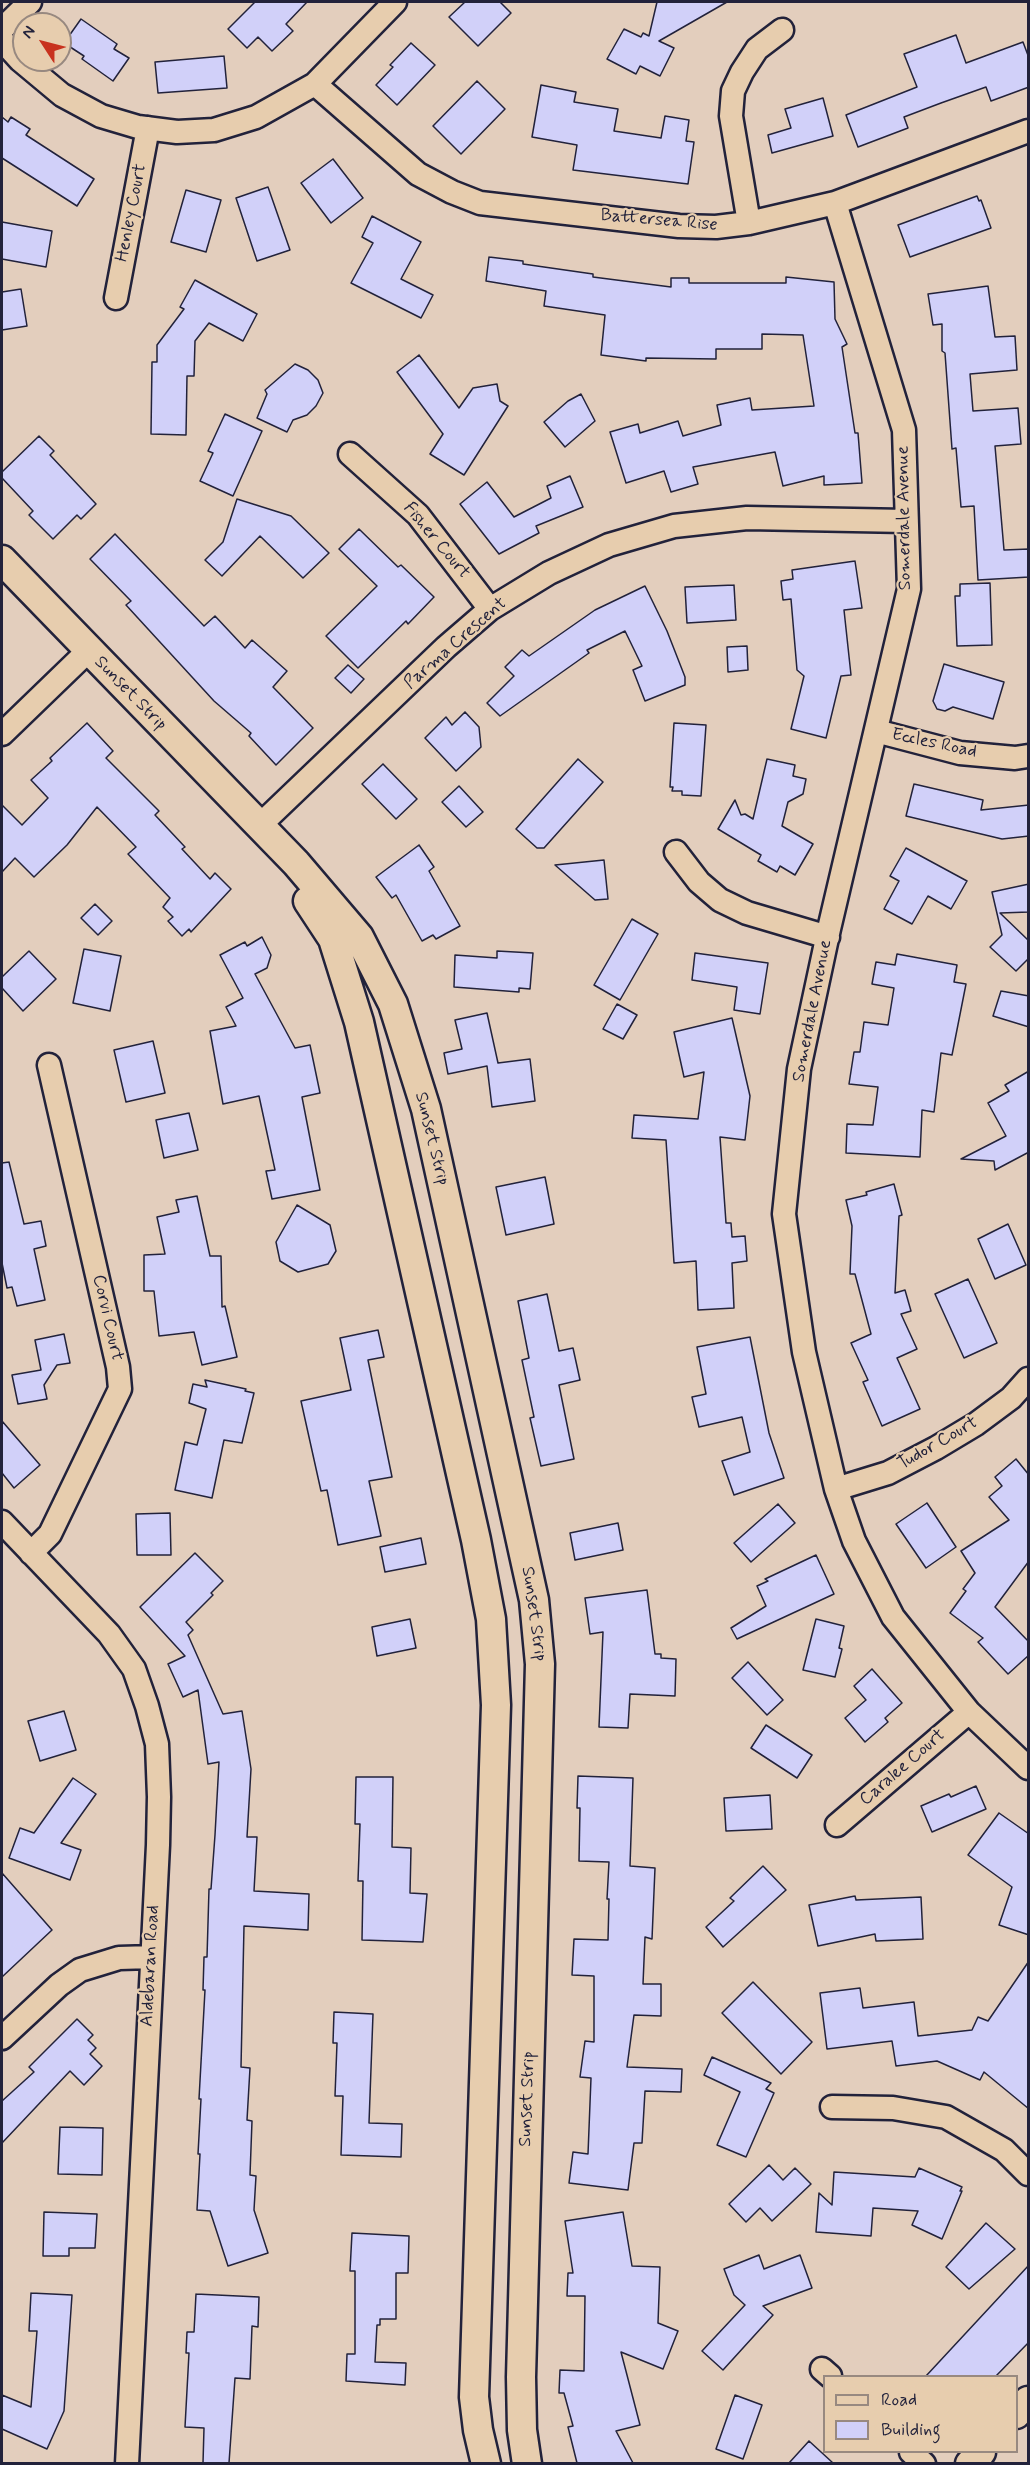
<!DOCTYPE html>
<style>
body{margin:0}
#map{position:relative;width:1030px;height:2465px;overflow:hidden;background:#e3cebd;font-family:Mynerve,sans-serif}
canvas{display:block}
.frame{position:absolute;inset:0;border:3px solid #22223b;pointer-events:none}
.legend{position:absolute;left:823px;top:2375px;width:195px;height:78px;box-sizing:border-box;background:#e7cdae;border:2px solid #988980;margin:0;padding:8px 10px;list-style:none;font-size:18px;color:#22223b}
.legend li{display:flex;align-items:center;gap:12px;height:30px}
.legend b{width:30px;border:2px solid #988980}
.north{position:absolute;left:12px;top:12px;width:60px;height:60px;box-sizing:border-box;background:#e7cdae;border:2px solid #988980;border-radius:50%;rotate:306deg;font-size:16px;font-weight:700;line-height:24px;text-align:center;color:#22223b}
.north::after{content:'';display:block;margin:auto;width:21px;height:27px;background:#c8321e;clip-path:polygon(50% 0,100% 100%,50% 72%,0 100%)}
</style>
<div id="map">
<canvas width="1030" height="2465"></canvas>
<div class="frame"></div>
<ul class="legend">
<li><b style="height:8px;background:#e7cdae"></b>Road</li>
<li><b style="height:16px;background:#d1d0f9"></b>Building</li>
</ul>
<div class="north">N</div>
</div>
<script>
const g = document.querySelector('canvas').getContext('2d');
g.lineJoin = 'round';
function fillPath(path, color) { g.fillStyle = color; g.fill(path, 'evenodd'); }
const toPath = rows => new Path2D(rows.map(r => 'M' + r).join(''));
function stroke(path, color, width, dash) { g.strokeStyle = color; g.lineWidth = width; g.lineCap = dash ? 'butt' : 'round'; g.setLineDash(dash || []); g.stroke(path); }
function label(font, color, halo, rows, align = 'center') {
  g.font = font + ' Mynerve,sans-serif'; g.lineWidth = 4.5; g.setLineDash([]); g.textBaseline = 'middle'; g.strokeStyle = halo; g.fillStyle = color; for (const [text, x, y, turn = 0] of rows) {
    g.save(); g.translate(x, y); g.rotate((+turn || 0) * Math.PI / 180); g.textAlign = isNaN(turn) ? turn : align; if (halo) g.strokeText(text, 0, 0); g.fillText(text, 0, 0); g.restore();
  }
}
const building = toPath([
 [255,2,307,2,286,24,293,31,272,51,258,37,247,48,228,29,255,2],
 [465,2,500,2,511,13,478,46,449,17,465,2],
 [657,2,727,2,659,41,674,48,660,76,640,66,636,74,607,59,624,29,641,37,643,33,649,36,657,2],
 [81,19,117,44,114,49,129,58,113,81,82,59,84,56,64,43,81,19],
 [956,35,966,63,1023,42,1029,58,1029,87,991,101,986,87,941,103,904,117,908,128,858,147,846,115,917,87,904,54,956,35],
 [411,43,435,65,397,105,376,85,393,67,390,65,411,43],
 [224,56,227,88,158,93,155,62,224,56],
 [477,81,505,109,461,154,433,126,477,81],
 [541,85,576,92,574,102,618,109,614,131,661,138,665,116,689,120,686,141,694,142,688,184,573,170,577,145,532,137,541,85],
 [823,98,833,136,772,153,768,135,791,128,785,109,823,98],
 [2,117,8,122,11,117,30,129,26,135,94,179,77,206,2,158,2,117],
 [333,159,363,198,331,223,301,183,333,159],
 [268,187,290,250,257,261,236,198,268,187],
 [186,190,221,200,206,252,171,242,186,190],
 [977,196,979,201,981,200,991,228,910,257,898,225,977,196],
 [372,216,421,242,401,279,433,295,421,318,351,283,373,243,362,237,372,216],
 [2,222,52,231,46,267,2,259,2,222],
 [489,257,523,261,523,264,593,274,593,277,671,287,671,278,689,278,689,283,786,283,786,277,834,282,835,319,847,344,842,347,855,433,858,433,862,483,824,485,824,476,783,486,775,452,693,467,698,484,671,492,664,471,626,483,610,432,638,424,640,433,678,421,683,436,721,425,717,405,750,398,752,410,814,406,803,335,762,334,762,349,716,349,716,359,646,358,646,361,601,355,605,315,544,306,546,291,486,281,489,257],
 [195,280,257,314,243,341,209,323,195,341,194,376,187,376,186,435,151,434,152,362,157,362,157,345,184,309,180,307,195,280],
 [988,286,995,337,1015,336,1017,370,970,374,973,411,1018,408,1021,444,995,446,1004,550,1029,549,1029,577,978,580,974,506,961,507,956,448,952,449,945,353,942,351,942,324,933,325,928,294,988,286],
 [21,289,27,326,2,330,2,292,21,289],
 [419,355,459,408,473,388,497,384,500,401,508,406,464,475,430,454,443,434,397,372,419,355],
 [295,364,308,370,318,380,323,393,316,406,307,415,293,420,287,432,257,418,267,394,265,390,295,364],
 [581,394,595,421,565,447,544,422,568,401,581,394],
 [225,414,262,431,233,496,200,481,213,453,208,451,225,414],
 [39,436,54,451,50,455,96,504,81,519,77,515,53,539,29,515,33,511,2,478,2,472,39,436],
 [570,476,583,507,536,526,539,533,499,554,460,504,487,482,514,517,551,498,547,486,570,476],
 [237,499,291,516,329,553,303,578,260,536,222,576,205,560,223,542,237,499],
 [359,529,398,567,401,565,434,597,408,624,406,621,358,668,326,636,377,586,339,549,359,529],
 [115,534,204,626,215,616,245,648,252,640,287,671,273,687,313,728,276,765,249,736,251,733,214,701,126,605,131,601,90,559,115,534],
 [855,561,862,608,844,610,851,675,841,676,826,738,791,729,804,676,797,670,791,599,783,600,781,581,793,579,792,570,855,561],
 [990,583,992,645,957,646,955,596,960,596,960,584,990,583],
 [734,585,736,620,687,623,685,587,734,585],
 [645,586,667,631,685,677,685,685,645,701,633,670,642,666,625,631,587,650,589,653,500,716,487,703,514,676,505,667,522,650,529,656,595,610,645,586],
 [747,646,748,670,728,672,727,647,747,646],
 [944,664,1004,682,993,719,953,707,945,711,937,709,933,701,944,664],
 [348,665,364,679,351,693,335,678,348,665],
 [465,712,479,727,481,747,456,771,425,738,446,717,452,725,465,712],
 [87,723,113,751,106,758,159,811,155,815,185,847,182,849,210,879,215,873,231,889,191,932,189,929,182,936,168,921,173,917,163,907,170,898,128,854,136,847,97,807,67,845,34,877,15,858,2,872,2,805,22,825,48,798,31,780,52,761,50,758,87,723],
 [674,723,706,725,701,796,682,795,682,791,672,791,673,787,670,787,674,723],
 [578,759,603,782,544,848,537,848,516,829,578,759],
 [767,759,795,765,793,776,806,779,803,794,788,802,782,826,813,844,795,875,780,866,777,872,758,861,761,855,718,829,735,800,741,815,745,814,753,819,767,759],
 [383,764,417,799,396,819,362,784,383,764],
 [914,784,983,800,981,810,1029,805,1029,836,1002,839,906,816,914,784],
 [459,786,483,812,466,827,442,802,459,786],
 [419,845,434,867,429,871,460,926,436,939,433,935,422,941,396,895,392,898,376,877,419,845],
 [906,848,967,881,951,909,928,896,912,924,884,909,899,881,890,876,906,848],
 [604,860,608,899,595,900,555,865,604,860],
 [1029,884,1029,912,1000,913,1029,941,1029,958,1016,971,990,947,1002,935,992,892,1029,884],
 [95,904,112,921,98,935,81,918,95,904],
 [632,919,658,934,620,1000,594,985,632,919],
 [262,937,271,955,267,968,255,974,295,1048,310,1045,320,1093,302,1097,320,1190,272,1199,266,1171,275,1170,259,1096,223,1104,210,1031,236,1026,226,1007,243,998,220,955,245,942,247,946,262,937],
 [84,949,121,956,110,1011,73,1003,84,949],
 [29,951,56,979,23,1011,2,988,2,977,29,951],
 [497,951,533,953,530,989,519,988,519,992,454,987,455,955,497,958,497,951],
 [695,953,768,963,760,1014,734,1010,737,987,692,980,695,953],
 [897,954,957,965,954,982,966,984,952,1055,941,1053,934,1112,922,1110,920,1157,846,1153,847,1124,873,1125,878,1087,849,1084,854,1052,860,1052,864,1022,888,1025,894,988,872,984,876,962,895,965,897,954],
 [1001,991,1029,996,1029,1027,993,1016,1001,991],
 [617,1004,637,1015,623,1039,603,1029,617,1004],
 [487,1013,498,1063,530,1059,535,1101,492,1107,487,1066,448,1074,444,1053,462,1049,455,1020,487,1013],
 [732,1018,750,1096,745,1140,720,1137,726,1223,731,1223,732,1237,745,1236,747,1261,732,1263,734,1308,698,1310,696,1261,674,1263,666,1140,632,1138,634,1115,698,1119,704,1072,684,1077,674,1032,732,1018],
 [153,1041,165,1093,126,1102,114,1050,153,1041],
 [1029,1071,1029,1152,995,1170,994,1161,961,1159,1006,1136,988,1103,1009,1091,1005,1085,1029,1071],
 [189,1113,198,1150,164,1158,156,1120,189,1113],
 [9,1162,24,1224,41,1221,46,1246,34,1249,45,1300,17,1306,12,1287,7,1288,2,1263,2,1163,9,1162],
 [545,1177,554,1224,506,1235,496,1187,545,1177],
 [894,1184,902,1215,899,1216,895,1293,905,1290,911,1311,901,1314,917,1349,897,1358,920,1409,882,1426,863,1382,868,1380,851,1343,871,1334,855,1274,850,1274,852,1226,846,1200,867,1195,866,1192,894,1184],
 [197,1196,210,1256,221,1256,222,1307,225,1306,237,1357,202,1365,194,1332,159,1336,154,1291,144,1291,144,1255,165,1254,157,1217,179,1212,176,1200,197,1196],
 [297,1205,330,1225,336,1251,328,1264,298,1272,280,1261,276,1242,297,1205],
 [1008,1224,1026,1265,995,1279,978,1239,1008,1224],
 [968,1279,997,1343,964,1358,935,1294,968,1279],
 [547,1294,559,1351,573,1348,580,1380,559,1385,574,1459,541,1466,530,1418,534,1417,522,1360,529,1358,518,1301,547,1294],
 [378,1330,384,1357,368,1360,392,1477,369,1481,381,1536,338,1545,327,1490,321,1491,301,1401,351,1390,340,1338,378,1330],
 [64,1334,70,1363,57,1365,44,1385,47,1399,18,1404,12,1375,41,1370,35,1340,64,1334],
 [750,1337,769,1433,784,1478,734,1495,722,1461,750,1452,742,1417,699,1427,692,1397,706,1394,697,1347,750,1337],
 [205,1380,246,1389,245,1391,254,1393,242,1443,224,1440,212,1498,175,1490,185,1442,197,1445,206,1409,189,1403,193,1384,207,1387,205,1380],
 [2,1421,40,1465,14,1488,2,1473,2,1421],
 [1016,1459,1029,1475,1029,1561,995,1607,1029,1642,1029,1655,1008,1674,978,1642,983,1638,950,1613,966,1591,963,1589,975,1573,961,1551,1009,1520,989,1497,1002,1486,995,1477,1016,1459],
 [927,1503,956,1547,926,1568,896,1524,927,1503],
 [778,1504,795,1523,751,1562,734,1543,778,1504],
 [170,1513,171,1555,137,1555,136,1514,170,1513],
 [618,1523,623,1550,575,1560,570,1533,618,1523],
 [421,1538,426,1564,385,1572,380,1547,421,1538],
 [195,1553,223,1581,211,1593,213,1595,186,1622,193,1630,188,1635,223,1714,242,1711,251,1769,247,1837,257,1837,254,1891,309,1894,308,1930,244,1926,241,2067,250,2068,247,2120,252,2121,250,2175,256,2176,254,2210,268,2253,228,2266,210,2211,197,2210,200,2154,198,2154,201,2099,199,2099,205,1990,203,1990,204,1957,207,1957,209,1889,211,1889,215,1835,219,1762,208,1764,198,1690,183,1697,168,1664,185,1656,140,1607,195,1553],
 [816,1555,834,1594,737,1639,731,1628,766,1606,757,1586,768,1581,765,1579,816,1555],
 [647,1590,655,1654,661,1654,661,1658,676,1659,675,1696,630,1694,628,1728,599,1727,603,1632,590,1634,585,1598,647,1590],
 [410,1619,416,1648,377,1656,372,1627,410,1619],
 [816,1619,844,1626,839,1648,842,1649,835,1677,803,1670,816,1619],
 [748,1662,783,1700,767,1715,732,1678,748,1662],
 [872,1669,902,1703,885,1718,888,1722,865,1742,845,1718,866,1700,854,1686,872,1669],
 [64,1711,76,1750,40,1761,28,1721,64,1711],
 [766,1725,812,1755,797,1778,751,1748,766,1725],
 [578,1776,633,1778,630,1866,655,1868,652,1939,645,1937,643,1984,661,1984,661,2016,634,2015,627,2067,682,2069,681,2092,645,2091,642,2143,634,2143,628,2190,569,2183,573,2152,588,2154,591,2078,580,2077,585,2041,594,2042,594,1976,572,1975,574,1939,608,1940,609,1899,607,1899,609,1862,579,1861,580,1808,577,1808,578,1776],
 [356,1777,393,1777,392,1847,411,1848,410,1893,427,1894,423,1942,362,1940,363,1881,358,1881,360,1824,355,1824,356,1777],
 [73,1778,96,1794,61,1843,81,1850,70,1880,9,1858,20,1828,34,1833,73,1778],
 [976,1786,986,1809,932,1832,921,1806,949,1794,951,1797,976,1786],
 [770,1795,772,1829,726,1831,724,1798,770,1795],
 [999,1813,1029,1834,1029,1935,999,1925,1012,1887,968,1855,999,1813],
 [763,1866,786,1890,723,1947,706,1927,734,1901,730,1898,763,1866],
 [2,1873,52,1930,2,1977,2,1873],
 [855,1896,856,1900,921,1897,923,1939,876,1941,875,1934,818,1946,809,1905,855,1896],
 [1029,1961,1029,2109,984,2072,980,2080,937,2061,896,2066,892,2041,827,2049,820,1993,860,1988,863,2008,914,2002,918,2036,972,2030,978,2017,988,2021,1029,1961],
 [753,1982,812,2042,781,2074,722,2013,753,1982],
 [334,2012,373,2014,369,2123,402,2124,401,2157,341,2155,343,2096,335,2096,337,2043,333,2043,334,2012],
 [77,2019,93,2035,88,2040,96,2048,90,2054,102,2066,84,2085,70,2071,2,2143,2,2101,34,2072,29,2067,77,2019],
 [712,2057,771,2083,766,2089,774,2093,746,2157,717,2145,740,2092,704,2075,712,2057],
 [60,2127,103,2128,102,2175,58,2174,60,2127],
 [769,2165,783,2180,795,2168,811,2184,772,2221,760,2208,746,2222,729,2204,769,2165],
 [919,2168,962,2187,960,2191,962,2191,942,2239,912,2225,918,2211,873,2208,871,2236,816,2232,819,2193,832,2205,834,2172,915,2177,919,2168],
 [44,2212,97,2214,95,2248,69,2248,69,2256,43,2256,44,2212],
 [623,2212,632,2266,660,2267,658,2323,678,2331,663,2369,621,2352,640,2425,616,2431,633,2463,577,2463,568,2427,573,2426,564,2393,559,2393,560,2370,584,2371,585,2296,567,2296,568,2273,573,2273,565,2221,623,2212],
 [986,2223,1015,2249,969,2289,946,2267,986,2223],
 [352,2233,409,2236,408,2273,396,2273,396,2319,380,2319,380,2325,377,2325,375,2362,406,2363,405,2385,346,2381,347,2354,355,2354,355,2271,350,2271,352,2233],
 [759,2255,764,2269,800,2255,812,2288,763,2306,773,2315,723,2370,702,2351,745,2305,734,2295,724,2269,759,2255],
 [1029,2265,1029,2342,996,2376,926,2376,1029,2265],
 [31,2293,72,2295,64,2411,47,2449,2,2429,2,2395,31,2407,37,2331,29,2331,31,2293],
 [196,2294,259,2297,258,2327,252,2326,250,2379,235,2378,229,2463,203,2463,204,2428,185,2427,189,2353,186,2353,187,2332,194,2332,196,2294],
 [735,2395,762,2405,743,2459,716,2449,735,2395],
 [809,2441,833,2463,789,2463,809,2441]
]);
const minor = toPath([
 [2,29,30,2],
 [2,40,20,60,62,95,101,116,138,127,177,132,214,130,256,117,315,84,395,2],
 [315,84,418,174,452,192,480,203,679,226,716,227,749,223,835,203,1028,131],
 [835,203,904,430,909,589,829,929,799,1069,784,1214,804,1352,836,1489,854,1541,893,1617,969,1712,1028,1768],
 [749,223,731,116,733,91,742,72,757,49,782,30],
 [116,298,148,128],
 [350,454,418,515,490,609],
 [876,731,960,753,1015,758,1028,756],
 [2,734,88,651],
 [259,826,446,647,490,609,549,573,609,545,674,526,747,518,906,521],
 [676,852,699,882,720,900,747,913,828,937],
 [836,1489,888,1473,936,1448,976,1424,1011,1398,1028,1379],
 [2,1522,109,1634,134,1669,147,1706,157,1744,159,1797,158,1845,127,2464],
 [31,1553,50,1534,120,1389,118,1367,49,1065],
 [837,1825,969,1712],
 [2,2038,59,1985,80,1970,119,1958,152,1957],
 [832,2107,893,2108,946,2117,1004,2150,1028,2174],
 [822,2369,830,2376],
 [911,2452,924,2464]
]);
const tertiary = toPath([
 [2,560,296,863,359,937,393,1004,426,1109,534,1600,540,1664,521,2377,522,2430,527,2464],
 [308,901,333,939,359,1022,476,1540,491,1619,496,1705,474,2397,478,2430,486,2464],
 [1016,2414,1028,2401],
 [970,2464,981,2452]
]);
const streetNames = [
 ["Henley Court",132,213,-79],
 ["Battersea Rise",659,221,5],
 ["Somerdale Avenue",905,518,-91],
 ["Fisher Court",436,541,50],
 ["Parma Crescent",456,644,-41],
 ["Sunset Strip",130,694,46],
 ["Eccles Road",934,744,12],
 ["Somerdale Avenue",813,1011,-79],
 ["Sunset Strip",431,1139,76],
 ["Corvi Court",107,1318,77],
 ["Tudor Court",938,1444,-30],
 ["Sunset Strip",533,1614,82],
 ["Caralee Court",903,1768,-41],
 ["Aldebaran Road",151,1966,-87],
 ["Sunset Strip",528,2099,-88]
];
fillPath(building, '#d1d0f9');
stroke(building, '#22223b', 1.5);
stroke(minor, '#22223b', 27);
stroke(tertiary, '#22223b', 33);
stroke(minor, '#e7cdae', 22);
stroke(tertiary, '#e7cdae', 28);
label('18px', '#22223b', '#e7cdae', streetNames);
</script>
